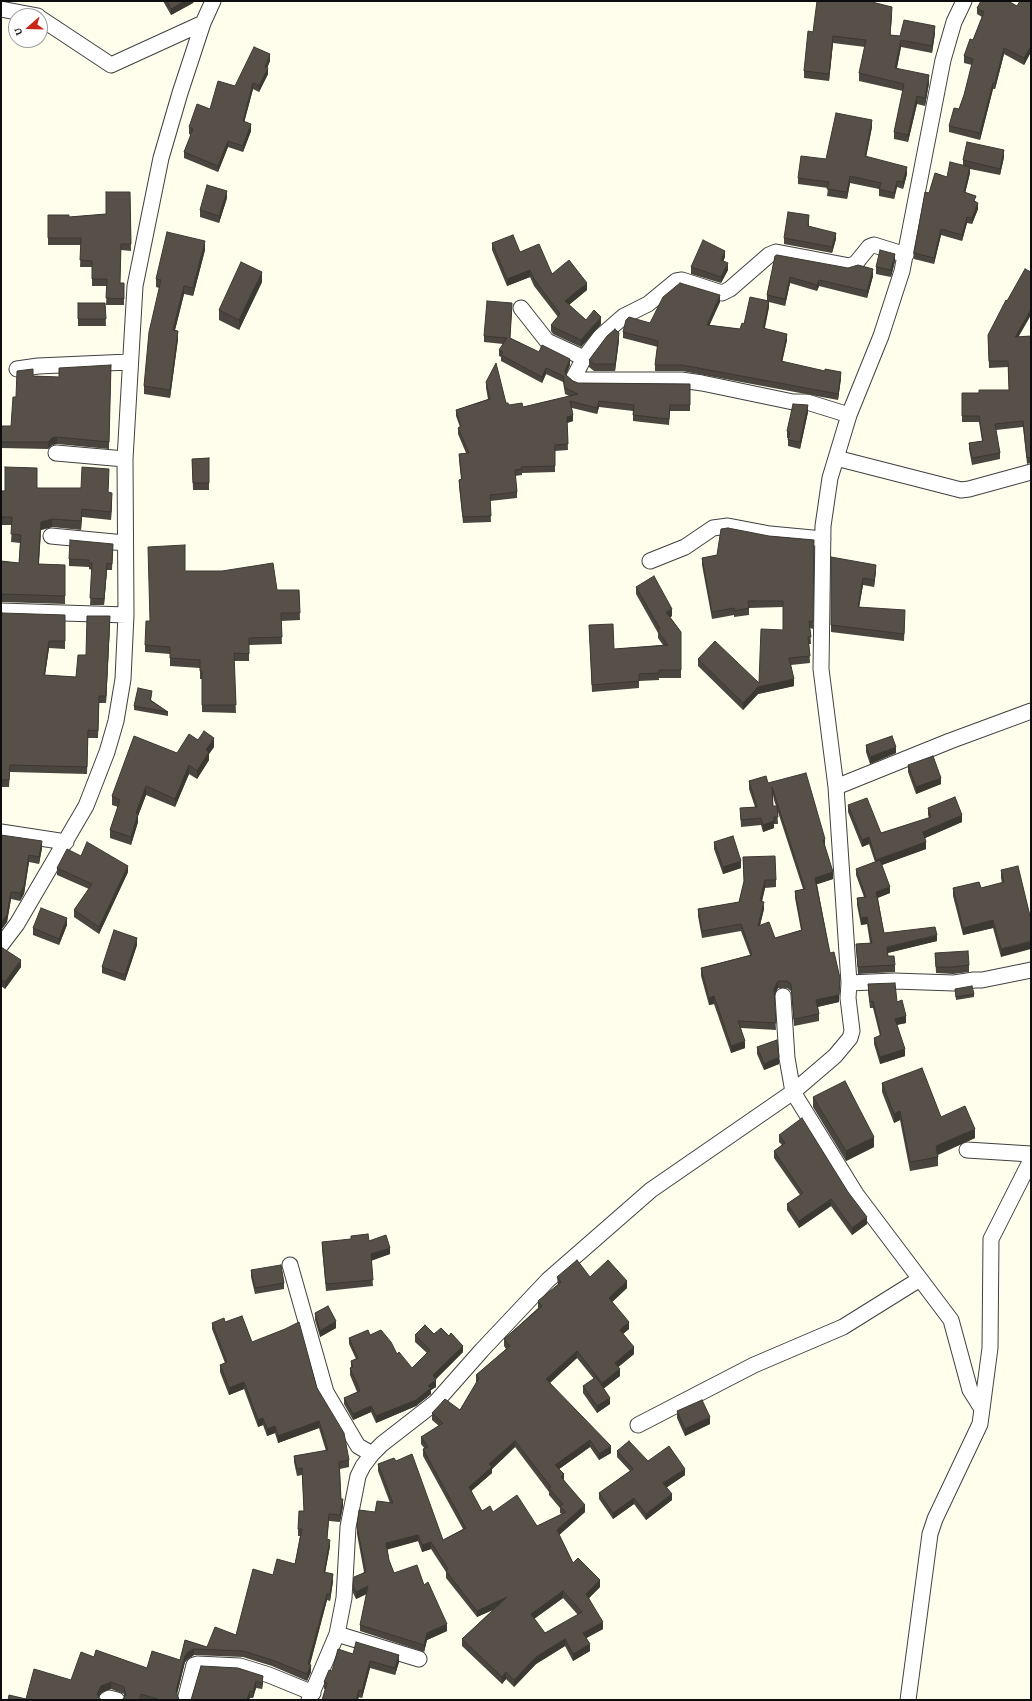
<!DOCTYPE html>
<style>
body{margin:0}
#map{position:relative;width:1032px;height:1701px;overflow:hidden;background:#fffeed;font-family:"Crimson Pro",serif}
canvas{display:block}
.frame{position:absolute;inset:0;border:2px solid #0d0d0d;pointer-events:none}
.north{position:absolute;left:8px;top:8px;width:40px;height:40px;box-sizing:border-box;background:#fff;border:1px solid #9e9e9e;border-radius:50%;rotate:250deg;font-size:11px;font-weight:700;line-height:16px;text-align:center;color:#0d0d0d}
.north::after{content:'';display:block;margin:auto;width:14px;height:18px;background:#c92819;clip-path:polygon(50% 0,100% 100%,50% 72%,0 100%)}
</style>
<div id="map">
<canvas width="1032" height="1701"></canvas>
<div class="frame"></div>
<div class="north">U</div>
</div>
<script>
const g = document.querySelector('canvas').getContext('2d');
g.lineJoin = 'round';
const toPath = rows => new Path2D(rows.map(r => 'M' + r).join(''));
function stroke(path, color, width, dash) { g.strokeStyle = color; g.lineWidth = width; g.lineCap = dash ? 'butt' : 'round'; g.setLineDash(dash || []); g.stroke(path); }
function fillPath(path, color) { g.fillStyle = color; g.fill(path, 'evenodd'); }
const minor = toPath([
 [1,9,38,16],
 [40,18,111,65,203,23],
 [521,308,547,341,584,358],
 [17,369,38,366,129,362],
 [849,415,807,402,793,402,702,383,681,380,578,380,574,377,584,358,600,337,624,316,648,304,676,281,682,280,722,293,730,289,769,255,776,252,850,266,856,263,869,247,874,245,906,255],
 [56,453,125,459],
 [836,458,961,490,969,489,1031,472],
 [51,536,125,543],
 [650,561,685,547,713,528,728,526,770,534,823,539],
 [1,611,126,615],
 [836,787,950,741,1031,711],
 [1,832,66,842],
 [1,945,17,924,86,806,107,752,116,721,123,679,126,615,125,459,135,286,161,158,180,93,203,23,213,1],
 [849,983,894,981,954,983,974,980,982,980,1031,970],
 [783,996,787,1058,793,1092,856,1194,951,1320,970,1390,982,1409],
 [967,1150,1031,1154],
 [290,1265,326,1392,358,1446,372,1454],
 [638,1425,754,1365,843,1327,920,1279],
 [337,1634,419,1659],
 [106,1700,109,1698,117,1700],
 [185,1700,194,1665,197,1664,240,1666,269,1675,313,1693],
 [309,1700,337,1634,344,1598,348,1527,358,1476,363,1466,372,1454,382,1444,436,1402,482,1350,548,1280,651,1190,793,1092,835,1056,850,1038,852,1031,848,998,849,983,836,787,821,669,823,526,830,478,849,415,881,336,902,271,943,60,954,22,964,1],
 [908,1700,930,1534,935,1519,980,1424,990,1348,991,1239,1031,1160]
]);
const wall = toPath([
 [163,1,194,1,193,3,171,15],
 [1031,1,1031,52,1024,65,1004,54,995,89,993,89,980,140,949,132,949,126,959,109,964,95,972,65,964,63,964,56,973,40,982,17,977,14,977,8,1017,6],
 [892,14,890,35,900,36,935,33,932,53,901,47,897,68,929,83,925,106,917,104,908,142,894,139,894,132,903,91,859,81,859,73,865,47,833,43,829,81,804,78,804,71,813,32],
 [270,61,267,68,268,74,259,92,253,89,244,122,251,131,243,152,228,147,218,172,184,158,184,152,191,135,189,134,189,127,210,109,235,86],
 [872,127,866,156,907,174,903,189,897,187,894,199,879,196,879,189,850,183,847,199,827,196,828,188,798,184,798,178,826,159],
 [1004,157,1000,175,970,169,970,173,965,193,976,202,978,209,972,224,967,223,962,241,941,235,934,264,914,259,914,253,929,193,947,177,963,166,963,160],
 [130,192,131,251,121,250,120,283,124,283,124,305,106,305,107,286,92,286,92,267,80,267,81,245,48,245,48,215,69,217,106,214],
 [227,198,219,223,200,217,200,210],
 [809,222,809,226,836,239,832,253,784,244,784,238],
 [492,243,520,252,552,274,587,290,569,305,586,320,601,324,581,347,553,334,551,331,551,325,558,317,534,286,530,277,507,286,492,250],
 [205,250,193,296,184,294,175,330,178,339,170,398,144,394,144,386,159,288,156,287,156,279],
 [775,256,873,276,867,298,819,286,817,291,790,283,785,306,769,302,769,307,765,328,787,340,782,362,841,378,838,400,682,371,655,371,655,365,658,347,623,338,623,332,650,323,720,302,709,325,740,329,744,324,767,300,767,295],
 [725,257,723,261,728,270,721,283,691,274,691,267],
 [895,261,891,277,876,274,876,267],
 [262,282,239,330,219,320,219,310],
 [78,303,105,303,106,326,78,326],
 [512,310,510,338,539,352,570,365,566,375,573,381,578,383,690,384,690,411,670,411,669,425,633,421,633,411,599,407,597,414,572,408,573,421,567,423,568,450,555,451,555,472,522,473,522,475,515,476,517,492,517,498,490,501,491,522,463,523,459,486,459,480,461,479,459,460,459,454,466,453,458,434,458,428,460,427,456,416,456,410,488,399,486,388,486,382,506,403,509,405,523,407,569,396,565,394,563,382,546,374,542,383,501,361,501,357,499,356,499,350,503,344,484,342,484,336],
 [988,335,1019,337,1031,336,1031,463,1027,464,1023,427,996,430,1000,453,1000,459,972,465,969,449,969,443,982,441,979,422,962,422,962,393,979,393,1009,390,1008,367,989,368],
 [619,340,615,371,594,371,589,367,589,360],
 [111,365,109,449,57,444,52,445,48,449,1,448,1,426,11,426,33,376,59,377],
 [808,412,800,449,788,446,788,438,787,438,787,431],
 [209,458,209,490,193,490,192,459],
 [109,477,108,492,112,501,111,520,82,517,81,530,52,527,41,530,39,564,65,565,65,604,1,602,1,561,19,563,20,543,11,542,12,525,1,525,1,491,37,488,81,488],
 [769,536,814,540,813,629,810,628,811,644,809,644,810,663,791,665,794,686,758,694,743,710,698,666,698,659,759,683,783,630,783,607,749,608,749,615,734,617,734,615,712,619,702,565,702,558,717,555],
 [113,544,112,570,107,570,104,605,90,605,92,570,89,569,89,567,69,566,69,559],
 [831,557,876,571,874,587,863,585,859,607,905,617,904,641,831,632],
 [185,571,277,590,299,590,300,620,281,621,282,644,249,645,249,661,234,661,236,713,202,712,202,679,200,679,200,668,170,666,170,654,145,652,145,645,150,621],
 [636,587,672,616,670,617,681,632,681,678,659,678,659,680,639,681,639,688,592,692,589,625,614,649,663,645,658,638,658,633,636,594],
 [65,615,65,649,49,648,45,675,76,677,86,655,110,623,106,703,99,703,98,738,88,738,87,774,10,772,9,787,1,787,1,623],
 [152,694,151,700,168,712,168,716,134,710,134,706],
 [198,740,214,747,209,754,209,760,197,779,189,774,175,807,146,795,138,816,138,822,131,845,110,838,110,830,118,807,112,805,112,796,177,753],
 [866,745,896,753,870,764,866,752],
 [908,765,941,784,916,794,908,772],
 [749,781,768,783,825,846,833,879,817,884,839,1002,818,1007,819,1014,819,1021,794,1026,791,991,787,988,778,988,774,995,776,1030,741,1028,745,1048,731,1053,714,1004,709,1005,701,976,701,968,750,955,741,931,702,938,698,916,698,909,739,902,744,882,743,857,776,880,776,887,765,888,762,902,764,909,760,925,775,938,801,930,795,898,795,891,803,889,777,809,778,824,774,824,774,828,763,832,761,825,741,827,740,808,755,807,749,789],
 [773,795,774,800,776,806,773,806],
 [848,805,881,833,929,818,928,815,928,808,962,822,925,838,926,849,882,865,890,893,878,898,884,933,937,941,888,953,888,956,895,965,895,972,858,974,856,944,870,943,867,924,861,925,857,905,857,898,864,897,856,875,856,869,875,862,869,844,862,847,848,812],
 [1,835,42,848,39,864,29,862,24,894,20,901,11,899,7,922,1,930],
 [714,842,741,868,723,874,714,849],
 [81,856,128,872,99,934,74,917,74,910,89,889,57,875,57,868],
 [1001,870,1031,920,1001,957,993,928,963,935,953,896,953,888,981,888,1002,883,1001,878],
 [67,925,59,945,33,935,33,928],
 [137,945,125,981,102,973,102,967],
 [1,947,21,967,5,989,1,986],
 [935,953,969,965,969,972,953,974,936,973],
 [868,984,897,1002,906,1023,897,1025,905,1056,880,1064,874,1044,874,1038,880,1036,873,1008,870,1008,868,991],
 [955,989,974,994,974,997,956,1000],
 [757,1047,779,1064,764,1070,757,1054],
 [882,1083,941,1117,975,1138,938,1155,938,1166,910,1171,900,1120,894,1123,882,1092],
 [813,1097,874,1147,846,1161,813,1107],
 [779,1135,867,1224,852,1235,831,1206,799,1228,787,1210,787,1204,800,1195,774,1158,774,1151,782,1145,779,1142],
 [369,1241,390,1254,371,1260,373,1286,326,1291,322,1248,322,1242],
 [251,1270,284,1283,284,1289,255,1294,251,1277],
 [557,1277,590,1277,627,1288,612,1302,629,1329,623,1334,634,1354,618,1367,620,1376,603,1388,610,1404,597,1413,583,1393,583,1386,594,1379,577,1358,550,1383,611,1453,599,1460,590,1447,559,1469,564,1480,585,1512,559,1535,573,1563,600,1587,589,1598,603,1629,586,1638,590,1651,573,1661,565,1646,536,1664,514,1687,506,1679,502,1684,462,1646,462,1639,493,1610,477,1617,446,1578,446,1572,431,1549,422,1552,418,1541,387,1549,389,1560,394,1573,424,1585,447,1631,427,1640,424,1652,360,1631,360,1625,367,1594,356,1599,353,1593,353,1586,364,1572,357,1534,357,1527,375,1512,390,1503,378,1471,378,1464,396,1461,443,1540,463,1529,423,1456,423,1449,425,1449,421,1444,421,1437,439,1426,432,1420,432,1413,460,1410,477,1382,476,1382,476,1375,506,1349,504,1346,504,1339,538,1308,538,1301,558,1285],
 [515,1447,549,1492,549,1495,560,1508,560,1513,562,1514,537,1526,493,1512,482,1511,471,1491,492,1473,492,1469],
 [563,1598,578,1615,545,1633,534,1619],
 [315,1313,336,1328,320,1337,315,1320],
 [225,1322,252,1342,317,1388,349,1460,349,1467,340,1469,341,1499,343,1506,340,1522,329,1521,327,1539,330,1546,325,1572,333,1581,330,1601,327,1600,310,1665,311,1672,307,1681,272,1666,243,1657,194,1655,188,1659,185,1662,177,1694,179,1700,122,1700,124,1697,124,1694,111,1689,101,1693,99,1698,26,1699,71,1680,94,1657,147,1668,180,1660,185,1640,207,1647,236,1635,273,1575,295,1564,300,1536,298,1536,298,1529,304,1511,302,1475,297,1476,294,1462,294,1456,326,1451,319,1428,278,1443,275,1433,267,1436,263,1425,258,1427,244,1389,229,1395,220,1372,220,1365,225,1363,212,1329,212,1323],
 [434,1334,463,1352,436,1379,436,1387,431,1390,431,1394,416,1406,376,1423,371,1412,353,1420,344,1404,344,1398,357,1392,350,1375,350,1368,351,1368,351,1361,356,1359,349,1344,349,1338,397,1354,412,1368,427,1353,415,1342,415,1335],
 [677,1411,710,1424,685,1436,677,1418],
 [617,1451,685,1475,667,1487,672,1500,646,1520,634,1504,613,1519,599,1499,599,1493,630,1471,617,1457],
 [353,1654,399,1662,395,1675,370,1668,362,1698,324,1689,324,1682,332,1671],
 [201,1666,263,1683,262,1689,256,1688,253,1698,250,1698,191,1700]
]);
const shadedWall = toPath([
 [185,1,194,1,193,3,171,15,171,9],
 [892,7,892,14,890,42,890,35],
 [935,26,935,33,932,53,932,46],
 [833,36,833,43,829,81,829,74],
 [901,40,901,47,895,76,895,68],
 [1031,46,1031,52,1024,65,1024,58],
 [1004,48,1004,54,995,89,995,83],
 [270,54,270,61,265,73,265,67],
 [268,68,268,74,259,92,259,86],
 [929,75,929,83,925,106,925,98],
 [253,83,253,89,243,127,243,121],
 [993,83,993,89,980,140,980,133],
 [917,96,917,104,908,142,908,135],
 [872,120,872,127,865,163,865,156],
 [251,124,251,131,243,152,243,146],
 [228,141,228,147,218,172,218,166],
 [1004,150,1004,157,1000,175,1000,169],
 [907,167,907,174,903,189,903,182],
 [970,167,970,173,964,198,964,192],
 [850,176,850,183,847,199,847,192],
 [897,181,897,187,894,199,894,193],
 [227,191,227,198,219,223,219,216],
 [978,203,978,209,972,224,972,218],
 [967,217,967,223,962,241,962,235],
 [941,229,941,235,934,264,934,258],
 [836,233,836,239,832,253,832,247],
 [205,241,205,250,193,296,193,288],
 [725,251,725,257,721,267,721,260],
 [895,254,895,261,891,277,891,270],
 [728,263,728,270,721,283,721,277],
 [873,269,873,276,867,298,867,291],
 [530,270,530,277,507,286,507,279],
 [262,272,262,282,239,330,239,320],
 [790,277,790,283,785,306,785,299],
 [819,280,819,286,817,291,817,285],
 [587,283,587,290,565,308,565,301],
 [184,286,184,294,173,338,173,330],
 [720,295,720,302,707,331,707,325],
 [769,301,769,307,763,334,763,328],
 [1031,309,1031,315,1015,343,1015,337],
 [601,317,601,324,581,347,581,340],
 [178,331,178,339,170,398,170,390],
 [619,333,619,340,615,371,615,364],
 [787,334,787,340,781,367,781,361],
 [570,359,570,365,565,377,565,371],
 [546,368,546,374,542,383,542,377],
 [841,372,841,378,838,400,838,394],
 [599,401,599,407,597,414,597,408],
 [808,405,808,412,800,449,800,442],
 [573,415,573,421,567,423,567,417],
 [57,437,57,444,52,445,48,449,48,442,52,438],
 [112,493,112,501,111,520,111,512],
 [82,509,82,517,81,530,81,521],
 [52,519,52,527,41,530,38,573,41,522],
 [107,563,107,570,104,605,104,599],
 [876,565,876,571,874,587,874,580],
 [863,578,863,585,858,614,858,607],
 [672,609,672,616,666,620,666,612],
 [110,616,110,623,106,703,106,696],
 [49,641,49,648,44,682,44,675],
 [794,679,794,686,758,694,743,710,743,703,758,687],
 [214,738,214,747,209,754,209,760,197,779,197,771,206,750],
 [896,747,896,753,870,764,870,757],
 [189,765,189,774,175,807,175,799],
 [941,778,941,784,916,794,916,787],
 [146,786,146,795,138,816,138,822,131,845,131,837,136,813],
 [962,815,962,822,923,839,923,832],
 [774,821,774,828,763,832,763,825],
 [869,837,869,844,862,847,862,840],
 [825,839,825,846,823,847,823,840],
 [42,841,42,848,39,864,39,857],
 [926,842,926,849,876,867,876,860],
 [29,855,29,862,24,894,20,901,20,893],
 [741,861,741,868,723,874,723,867],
 [128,866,128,872,99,934,99,927],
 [833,872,833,879,815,885,815,878],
 [765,880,765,888,760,908,760,901],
 [890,887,890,893,876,898,876,892],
 [11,892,11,899,7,922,1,930,1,923],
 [764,902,764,909,758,933,758,926],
 [867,917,867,924,861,925,861,918],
 [67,918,67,925,59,945,59,939],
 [993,920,993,928,963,935,963,928],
 [937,935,937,941,887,953,887,947],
 [137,938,137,945,125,981,125,975],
 [1031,941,1031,949,1001,957,1001,949],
 [21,960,21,967,5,989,5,982],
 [840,978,839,1002,816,1007,816,1000],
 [778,981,778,988,774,996,774,989],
 [714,996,714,1004,709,1005,709,998],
 [906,1016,906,1023,895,1025,895,1019],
 [745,1041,745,1048,731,1053,731,1046],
 [905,1049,905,1056,880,1064,880,1057],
 [779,1057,779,1064,764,1070,764,1064],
 [900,1111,900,1120,894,1123,894,1114],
 [975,1129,975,1138,936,1155,936,1146],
 [874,1137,874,1147,846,1161,846,1151],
 [831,1199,831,1206,799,1228,799,1221],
 [867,1217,867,1224,852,1235,852,1228],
 [390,1248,390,1254,371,1261,371,1254],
 [627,1281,627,1288,609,1305,609,1298],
 [336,1321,336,1328,320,1337,320,1331],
 [629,1322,629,1329,620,1336,620,1330],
 [463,1346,463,1352,433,1382,433,1375],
 [634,1347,634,1354,615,1370,615,1363],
 [577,1351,577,1358,546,1386,546,1379],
 [620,1369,620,1376,602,1390,602,1383],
 [436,1380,436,1387,431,1390,431,1394,416,1406,376,1423,376,1416],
 [244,1382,244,1389,229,1395,229,1388],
 [610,1398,610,1404,597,1413,597,1406],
 [371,1406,371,1412,353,1420,353,1414],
 [710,1417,710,1424,685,1436,685,1429],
 [263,1418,263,1425,258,1427,258,1420],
 [319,1421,319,1428,278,1443,278,1436],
 [275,1426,275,1433,267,1436,267,1429],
 [590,1440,590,1447,555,1472,555,1465],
 [515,1441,515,1447,492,1469,492,1473,469,1493,469,1487,489,1464],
 [611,1446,611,1453,599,1460,599,1454],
 [685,1469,685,1475,663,1490,663,1483],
 [564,1474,564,1481,561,1477],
 [672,1494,672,1500,646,1520,646,1514],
 [634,1498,634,1504,613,1519,613,1513],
 [343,1499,343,1506,340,1522,340,1515],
 [585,1505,585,1512,557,1537,557,1530],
 [418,1535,418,1541,386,1550,386,1543],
 [330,1540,330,1546,324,1579,324,1572],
 [431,1542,431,1549,422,1552,422,1545],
 [333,1574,333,1581,330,1601,330,1594],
 [600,1580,600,1587,586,1601,586,1594],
 [368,1586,368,1593,356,1599,356,1592],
 [563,1591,563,1598,531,1621,531,1614],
 [327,1594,327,1600,308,1671,308,1664],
 [507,1597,507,1603,477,1617,477,1611],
 [603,1622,603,1629,583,1640,583,1633],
 [447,1624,447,1631,427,1640,424,1652,424,1645,427,1633],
 [565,1639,565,1646,536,1664,514,1687,514,1680,536,1657],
 [590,1644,590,1651,573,1661,573,1654],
 [194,1649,194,1655,188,1659,185,1662,176,1698,176,1691,185,1656,188,1652],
 [399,1655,399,1662,395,1675,395,1668],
 [370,1661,370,1668,362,1698,362,1691],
 [311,1665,311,1672,307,1681,307,1674],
 [506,1672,506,1679,502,1684,502,1677],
 [263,1676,263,1683,262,1689,262,1683],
 [256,1681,256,1688,253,1698,253,1692],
 [111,1682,111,1689,101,1693,98,1700,97,1694,101,1686],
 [359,1690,359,1697,358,1700,356,1700],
 [250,1691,250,1698,249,1700,247,1700]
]);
const building = toPath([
 [167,1,185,1,171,9,167,1],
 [817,1,868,1,892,7,890,35,900,36,904,20,935,26,932,46,901,40,895,68,929,75,925,98,917,96,908,135,894,132,904,84,859,73,866,40,833,36,829,74,804,71,808,31,813,32,817,1],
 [981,1,1008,1,1017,6,1020,1,1031,1,1031,46,1024,58,1004,48,995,83,993,83,980,133,949,126,954,108,959,109,964,95,973,59,964,56,970,39,973,40,984,12,977,8,981,1],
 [254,47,270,54,265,67,268,68,259,86,253,83,243,121,251,124,243,146,228,141,218,166,184,152,193,129,189,127,197,104,210,109,218,81,235,86,254,47],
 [836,113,872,120,865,156,907,167,903,182,897,181,894,193,879,189,881,183,850,176,847,192,827,189,829,182,798,178,801,156,826,159,836,113],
 [967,142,1004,150,1000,169,963,160,967,142],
 [950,162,970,167,964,192,976,196,974,201,978,203,972,218,967,217,962,235,941,229,934,258,914,253,925,192,929,193,935,173,947,177,950,162],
 [207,185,227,191,219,216,200,210,207,185],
 [106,192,130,192,131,244,121,244,120,283,124,283,124,299,106,298,107,279,92,279,92,261,80,260,81,238,48,238,48,215,69,215,69,217,106,214,106,192],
 [788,212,809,215,808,226,836,233,832,247,784,238,788,212],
 [167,232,205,241,193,288,184,286,173,330,178,331,170,390,144,386,149,332,161,280,156,279,167,232],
 [513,235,520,252,539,244,552,274,569,260,587,283,565,301,586,320,594,310,601,317,581,340,553,327,551,325,560,314,534,279,530,270,507,279,492,243,513,235],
 [703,240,725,251,721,260,728,263,721,277,691,267,703,240],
 [880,250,895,254,891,270,876,267,880,250],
 [777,255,848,268,858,265,873,269,867,291,819,280,817,285,790,277,785,299,767,295,775,256,777,255],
 [241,262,262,272,239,320,219,310,241,262],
 [1025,269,1031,272,1031,309,1015,337,1031,336,1031,457,1027,458,1023,421,995,424,1000,453,972,458,969,443,983,441,979,416,962,416,962,393,979,393,979,390,1009,390,1008,361,989,361,988,335,1006,300,1007,301,1025,269],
 [680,283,720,295,707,325,740,329,742,323,744,324,750,297,769,301,763,328,787,334,781,361,825,371,825,369,841,372,838,394,682,365,655,365,658,341,623,332,626,320,629,317,650,323,663,297,680,283],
 [487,301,512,303,510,338,539,352,542,345,570,359,565,371,566,375,573,381,578,383,690,384,690,405,670,405,669,419,633,415,634,405,599,401,597,408,570,401,573,415,567,417,568,444,555,445,555,466,521,467,522,469,515,470,517,492,490,495,491,516,463,517,459,480,462,479,459,454,469,453,458,428,461,426,456,410,490,399,486,382,496,363,506,403,508,403,509,405,522,403,523,407,578,394,565,388,563,376,546,368,542,377,501,355,503,352,499,350,507,338,484,336,487,301],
 [78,303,105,303,106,319,78,319,78,303],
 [615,329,619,333,615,364,594,364,589,360,607,336,615,329],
 [111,365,109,442,57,437,52,438,48,442,1,442,1,426,11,426,13,397,16,397,17,371,33,369,33,376,59,377,59,368,111,365],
 [793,404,808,405,800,442,788,440,790,432,787,431,793,404],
 [209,458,209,483,193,483,192,459,209,458],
 [5,467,37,468,37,488,81,488,82,467,109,469,108,492,112,493,111,512,82,509,81,521,52,519,41,522,38,564,65,565,65,596,1,594,1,561,19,563,21,535,11,534,12,517,1,517,1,491,5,491,5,467],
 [728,528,769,536,814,540,813,622,809,621,811,637,808,637,810,656,789,658,794,679,758,687,743,703,698,659,715,641,759,683,761,629,783,630,783,601,748,601,749,608,734,611,734,608,712,612,702,558,717,555,721,529,728,528],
 [70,540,113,544,112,564,107,563,104,599,90,598,92,563,89,563,89,560,69,559,70,540],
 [185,545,185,571,222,571,273,563,277,590,299,590,300,613,281,613,282,637,249,638,249,654,234,653,236,705,202,705,202,671,200,671,200,660,170,658,170,647,145,645,146,621,150,621,148,547,185,545],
 [831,557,876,565,874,580,863,578,858,607,905,610,904,634,831,625,831,557],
 [654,576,672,609,666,612,681,632,681,670,659,670,659,673,639,674,639,681,592,685,589,625,613,624,614,649,668,645,658,631,660,629,636,587,654,576],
 [2,613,65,615,65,641,49,641,44,675,76,677,78,655,86,655,87,616,110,616,106,696,99,696,98,731,88,730,87,767,10,765,9,780,1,780,1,623,2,613],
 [138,688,152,691,150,700,168,712,134,706,138,688],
 [204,731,214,738,206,750,209,752,197,771,189,765,175,799,146,786,136,813,138,814,131,837,110,830,120,800,112,796,134,736,177,753,189,734,198,740,204,731],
 [892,736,896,747,870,757,866,745,892,736],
 [933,756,941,778,916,787,908,765,933,756],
 [806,773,825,839,823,840,833,872,815,878,830,953,834,952,840,978,839,995,816,1000,819,1014,794,1019,791,984,787,981,778,981,774,989,776,1023,738,1021,745,1041,731,1046,714,996,709,998,701,968,752,955,741,924,702,931,698,909,739,902,744,881,743,857,775,856,776,880,765,880,760,901,764,902,758,926,769,922,775,938,802,930,795,891,805,889,772,787,773,806,777,806,778,817,774,817,774,821,763,825,761,818,741,820,740,808,757,807,749,781,766,776,768,783,806,773],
 [955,797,962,815,923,832,926,842,876,860,869,837,862,840,848,805,867,798,881,833,931,817,928,808,955,797],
 [1,835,42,841,39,857,29,855,24,887,20,893,11,892,7,915,1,923,1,835],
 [733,836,741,861,723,867,714,842,733,836],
 [87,842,128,866,99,927,74,910,92,884,57,868,67,849,81,856,87,842],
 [880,860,890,887,876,892,884,933,935,927,937,935,887,947,888,956,894,956,895,965,858,967,856,944,872,943,867,917,861,918,857,898,866,897,856,869,880,860],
 [1018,866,1031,920,1031,941,1001,949,993,920,963,928,953,888,979,882,981,888,1004,882,1001,870,1018,866],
 [41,908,67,918,59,939,33,928,41,908],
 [114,930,137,938,125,975,102,967,114,930],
 [1,947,21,960,5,982,1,979,1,947],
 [968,951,969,965,953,967,936,967,935,953,968,951],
 [895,983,897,1002,902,1000,906,1016,895,1019,905,1049,880,1057,874,1038,881,1035,873,1001,870,1002,868,984,895,983],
 [972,986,974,994,956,997,955,989,972,986],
 [777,1040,779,1057,764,1064,757,1047,777,1040],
 [922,1068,941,1117,965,1106,975,1129,936,1146,938,1157,910,1162,900,1111,894,1114,882,1083,922,1068],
 [845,1081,874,1137,846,1151,813,1097,845,1081],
 [802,1118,848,1192,867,1217,852,1228,831,1199,799,1221,787,1204,803,1193,774,1151,785,1143,779,1135,802,1118],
 [368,1234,369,1241,386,1235,390,1248,371,1254,373,1280,326,1284,322,1242,351,1239,351,1236,368,1234],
 [577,1260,590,1277,608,1260,627,1281,609,1298,629,1322,620,1330,634,1347,615,1363,620,1369,602,1383,577,1351,546,1379,611,1446,599,1454,590,1440,555,1465,564,1474,561,1477,585,1505,557,1530,573,1563,578,1558,600,1580,586,1594,603,1622,583,1633,590,1644,573,1654,565,1639,536,1657,514,1680,506,1672,502,1677,462,1639,507,1597,477,1611,446,1571,448,1569,431,1542,422,1545,418,1535,386,1543,389,1560,394,1573,417,1565,424,1585,428,1582,447,1624,427,1633,424,1645,360,1625,368,1586,356,1592,353,1586,354,1577,366,1572,357,1527,359,1510,375,1512,377,1501,393,1503,378,1464,394,1458,396,1461,412,1454,443,1540,466,1528,423,1449,428,1447,421,1437,443,1423,432,1413,445,1399,460,1410,479,1378,476,1375,510,1346,504,1339,542,1306,538,1301,561,1282,557,1277,577,1260],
 [515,1441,551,1487,549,1488,563,1504,560,1506,566,1512,537,1526,517,1495,493,1512,490,1506,482,1511,469,1487,492,1467,489,1464,515,1441],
 [563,1591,582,1612,545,1633,531,1614,563,1591],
 [281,1265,284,1283,255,1288,251,1270,281,1265],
 [328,1306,336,1321,320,1331,315,1313,328,1306],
 [242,1316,252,1342,285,1329,299,1322,317,1388,344,1433,349,1460,339,1462,341,1499,343,1499,340,1515,329,1514,327,1539,330,1540,324,1572,333,1574,330,1594,327,1594,308,1664,311,1665,307,1674,272,1660,243,1651,194,1649,188,1652,185,1656,176,1691,179,1700,160,1700,141,1694,140,1700,122,1700,126,1695,124,1687,111,1682,101,1686,97,1694,99,1698,102,1700,8,1700,9,1695,26,1699,34,1669,71,1680,81,1652,94,1657,96,1650,147,1668,152,1651,180,1660,185,1640,207,1647,215,1627,236,1635,253,1569,273,1575,277,1559,295,1564,302,1529,298,1529,299,1511,304,1511,302,1468,297,1469,294,1456,328,1450,319,1421,278,1436,275,1426,267,1429,263,1418,258,1420,244,1382,229,1388,220,1365,227,1362,212,1323,224,1318,225,1322,242,1316],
 [425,1325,434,1334,441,1328,449,1336,451,1333,463,1346,433,1375,436,1380,428,1386,431,1388,416,1400,376,1416,371,1406,353,1414,344,1398,360,1391,350,1368,353,1367,351,1361,358,1358,349,1338,368,1330,370,1335,381,1330,391,1342,397,1354,399,1352,412,1368,430,1350,415,1335,425,1325],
 [596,1377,610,1398,597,1406,583,1386,596,1377],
 [702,1400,710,1417,685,1429,677,1411,702,1400],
 [629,1441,648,1461,669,1446,685,1469,663,1483,672,1494,646,1514,634,1498,613,1513,599,1493,633,1469,617,1451,629,1441],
 [356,1642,399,1655,395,1668,370,1661,362,1691,359,1690,356,1700,322,1700,327,1683,324,1682,329,1670,332,1671,338,1649,353,1654,356,1642],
 [201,1666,238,1668,263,1676,262,1683,256,1681,253,1692,250,1691,247,1700,190,1700,191,1700,201,1666]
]);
stroke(minor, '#404040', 17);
stroke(minor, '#fff', 15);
fillPath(wall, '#4a453e');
fillPath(shadedWall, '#3c3832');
fillPath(building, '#565048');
stroke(building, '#3c3832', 1);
</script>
